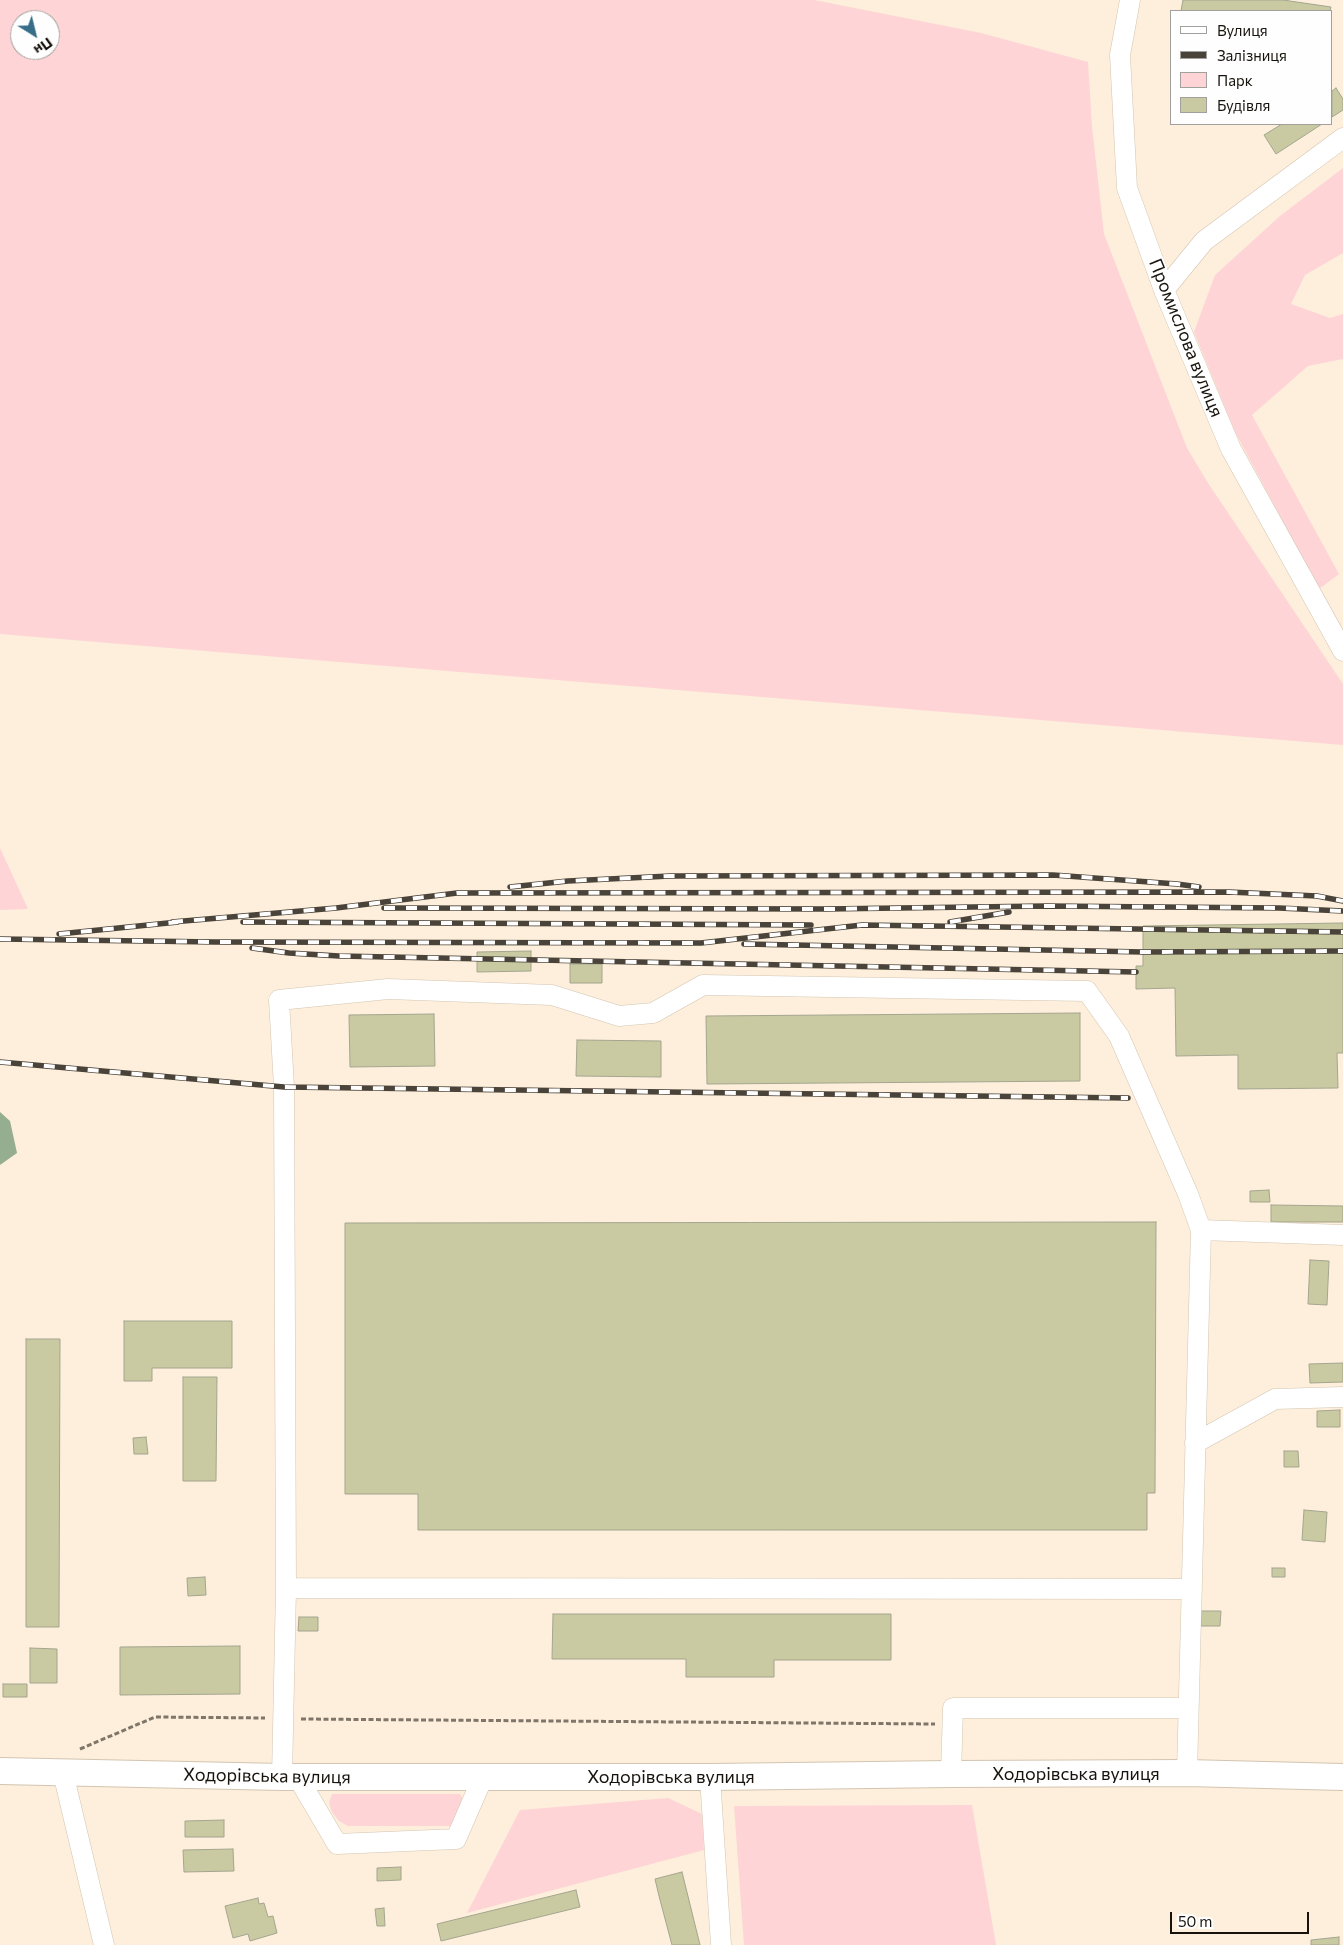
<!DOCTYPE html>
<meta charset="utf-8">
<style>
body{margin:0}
#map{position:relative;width:1343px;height:1945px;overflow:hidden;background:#fdefdb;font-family:Commissioner,sans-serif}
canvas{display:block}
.legend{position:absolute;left:1170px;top:10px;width:162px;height:115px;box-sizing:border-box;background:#fefefe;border:1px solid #a2a09d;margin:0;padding:6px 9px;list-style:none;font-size:15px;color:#17130c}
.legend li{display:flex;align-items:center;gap:10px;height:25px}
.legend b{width:25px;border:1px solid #a2a09d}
.north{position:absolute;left:10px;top:10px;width:50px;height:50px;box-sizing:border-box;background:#fefefe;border:1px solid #a2a09d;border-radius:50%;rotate:144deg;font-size:14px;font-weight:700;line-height:20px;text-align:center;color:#17130c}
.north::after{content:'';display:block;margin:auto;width:18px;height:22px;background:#376d89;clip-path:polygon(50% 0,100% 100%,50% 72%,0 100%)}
.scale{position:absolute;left:1170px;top:1912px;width:139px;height:22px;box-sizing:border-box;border:2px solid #17130c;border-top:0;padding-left:6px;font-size:15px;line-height:18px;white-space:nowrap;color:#17130c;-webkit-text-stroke:4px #fefefe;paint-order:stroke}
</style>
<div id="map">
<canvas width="1343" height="1945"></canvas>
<ul class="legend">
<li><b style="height:6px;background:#fff"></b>Вулиця</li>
<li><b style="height:6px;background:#4a433a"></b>Залізниця</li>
<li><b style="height:14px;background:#fed4d6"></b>Парк</li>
<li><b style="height:14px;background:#c9caa2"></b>Будівля</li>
</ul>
<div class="north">Пн</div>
<div class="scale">50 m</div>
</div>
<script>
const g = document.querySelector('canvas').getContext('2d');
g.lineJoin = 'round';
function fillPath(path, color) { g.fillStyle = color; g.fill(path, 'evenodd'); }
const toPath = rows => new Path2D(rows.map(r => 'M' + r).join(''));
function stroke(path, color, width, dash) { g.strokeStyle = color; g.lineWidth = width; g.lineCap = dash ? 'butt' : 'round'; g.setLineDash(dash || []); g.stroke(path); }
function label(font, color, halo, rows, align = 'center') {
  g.font = font + ' Commissioner,sans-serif'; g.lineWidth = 4; g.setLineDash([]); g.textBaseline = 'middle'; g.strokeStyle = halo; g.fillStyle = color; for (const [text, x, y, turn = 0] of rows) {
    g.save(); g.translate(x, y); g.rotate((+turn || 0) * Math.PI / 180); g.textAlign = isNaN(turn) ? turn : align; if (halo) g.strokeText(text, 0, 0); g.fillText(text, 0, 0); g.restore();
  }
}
const green = toPath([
 [0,0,814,0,981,33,1088,62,1092,127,1104,234,1187,448,1208,483,1343,684,1343,745,0,634],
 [20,20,50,20,50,50,20,50],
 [1343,168,1343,253,1305,275,1291,304,1330,318,1343,314,1343,359,1308,366,1252,415,1339,574,1319,589,1235,432,1194,332,1215,275,1280,216],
 [0,848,28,909,0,910],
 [332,1794,460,1794,464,1801,461,1814,451,1826,348,1826,339,1821,332,1812,329,1803],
 [668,1798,702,1814,704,1850,467,1913,520,1810],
 [972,1805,996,1945,744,1945,734,1806]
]);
const water = toPath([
 [0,1112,10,1121,17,1153,0,1165]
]);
const building = toPath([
 [1183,0,1283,0,1331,7,1330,11,1181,11,1183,0],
 [1336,88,1343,99,1343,110,1332,117,1332,91,1336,88],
 [1282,124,1322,124,1276,154,1264,135,1282,124],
 [1343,923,1343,1053,1337,1053,1338,1088,1238,1089,1238,1055,1176,1056,1175,988,1136,989,1136,966,1143,966,1143,926,1343,923],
 [531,951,531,971,477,972,477,952,531,951],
 [570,964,602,964,602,983,570,983,570,964],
 [1080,1013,1080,1081,707,1084,706,1016,1080,1013],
 [434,1014,435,1066,350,1067,349,1015,434,1014],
 [577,1040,661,1041,661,1077,576,1076,577,1040],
 [1269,1190,1270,1202,1250,1202,1250,1191,1269,1190],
 [1271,1205,1343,1206,1343,1222,1271,1222,1271,1205],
 [1156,1222,1155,1493,1147,1493,1147,1530,418,1530,418,1494,345,1494,345,1223,1156,1222],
 [1310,1260,1329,1261,1327,1305,1308,1304,1310,1260],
 [124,1321,232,1321,232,1368,152,1368,152,1381,124,1381,124,1321],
 [26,1339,60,1339,59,1627,26,1627,26,1339],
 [1343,1363,1343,1382,1310,1383,1309,1364,1343,1363],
 [183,1377,217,1377,216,1481,183,1481,183,1377],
 [1340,1410,1340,1427,1317,1427,1317,1411,1340,1410],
 [146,1437,148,1454,134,1454,133,1438,146,1437],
 [1284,1451,1298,1451,1299,1467,1284,1467,1284,1451],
 [1304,1510,1327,1512,1325,1542,1302,1540,1304,1510],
 [1272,1568,1285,1568,1285,1577,1272,1577,1272,1568],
 [205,1577,206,1595,188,1596,187,1578,205,1577],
 [1201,1611,1221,1611,1220,1626,1201,1626,1201,1611],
 [553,1614,891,1614,891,1660,774,1660,774,1677,686,1677,686,1659,552,1659,553,1614],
 [299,1617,318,1617,318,1631,298,1631,299,1617],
 [240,1646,240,1694,120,1695,120,1647,240,1646],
 [30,1648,57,1649,57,1683,30,1683,30,1648],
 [3,1684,27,1684,27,1697,3,1697,3,1684],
 [224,1820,224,1837,185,1837,185,1821,224,1820],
 [233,1849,234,1871,184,1872,183,1850,233,1849],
 [401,1867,401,1880,377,1881,377,1868,401,1867],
 [682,1872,700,1945,672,1945,659,1896,655,1879,682,1872],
 [576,1890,580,1907,441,1941,437,1924,576,1890],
 [258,1898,259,1904,264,1903,268,1917,273,1916,277,1933,250,1941,248,1934,233,1938,225,1906,258,1898],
 [384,1908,385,1926,377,1926,375,1909,384,1908],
 [1339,1937,1339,1945,1311,1945,1311,1940,1339,1937]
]);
const path = toPath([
 [301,1719,935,1724],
 [80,1749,155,1717,265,1718]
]);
const minor = toPath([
 [1130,0,1120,55,1127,188,1164,290,1231,449,1343,651],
 [1164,290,1204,241,1343,138],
 [1201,1230,1343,1235],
 [1195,1443,1275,1399,1343,1397],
 [286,1588,1192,1589],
 [63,1773,104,1945],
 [951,1774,953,1708,1188,1708],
 [297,1776,337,1844,456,1839,483,1777],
 [282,1777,286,1588,284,1087,279,1000,388,989,552,995,619,1016,653,1013,703,985,1087,991,1119,1036,1188,1194,1201,1230,1187,1773],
 [710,1777,721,1945]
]);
const major = toPath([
 [0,1771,282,1777,710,1777,951,1774,1187,1773,1343,1777]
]);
const rail = toPath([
 [510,887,568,881,670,876,1053,875,1177,884,1199,887],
 [384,908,826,909,1046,906,1279,908,1343,911],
 [172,922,336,908,457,893,1229,892,1317,896,1343,901],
 [243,922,811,925],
 [950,922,1009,912],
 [59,934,178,922],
 [0,939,215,942,701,943,862,925,1343,932],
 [744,944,1143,952,1343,951],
 [252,948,289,953,339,956,1136,972],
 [0,1062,284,1087,1128,1098]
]);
const streetNames = [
 ["Промислова вулиця",1186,338,68],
 ["Ходорівська вулиця",1076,1774],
 ["Ходорівська вулиця",267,1776,1],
 ["Ходорівська вулиця",671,1777]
];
fillPath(green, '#fed4d6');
fillPath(water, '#94ae8f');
fillPath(building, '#c9caa2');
stroke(building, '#a4a58f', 1);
stroke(minor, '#d2c5b1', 21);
stroke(major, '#d2c5b1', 28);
stroke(path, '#7f7669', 3, [5, 2.5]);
stroke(minor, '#fff', 20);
stroke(major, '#fff', 26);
stroke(rail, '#4a433a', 5.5);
stroke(rail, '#fefefe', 4, [11]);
label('18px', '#17130c', '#fefefe', streetNames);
</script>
